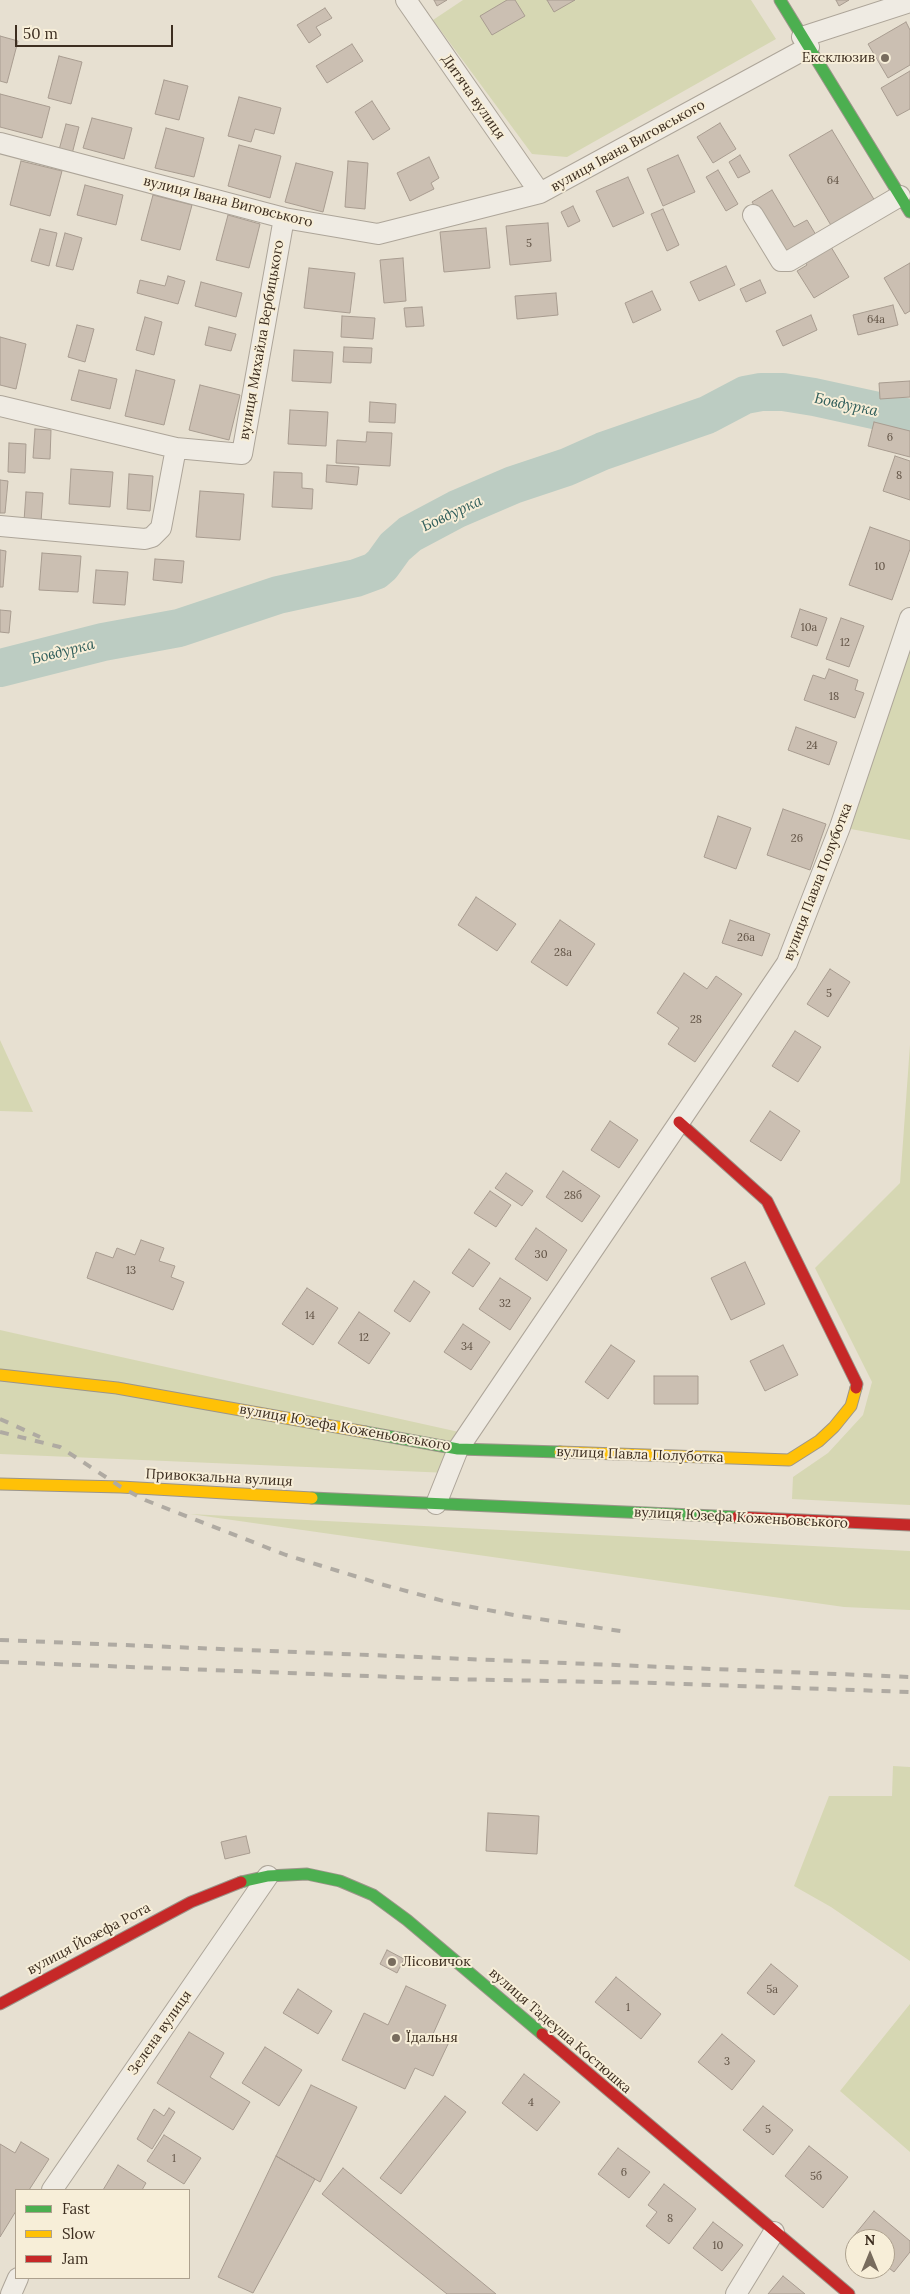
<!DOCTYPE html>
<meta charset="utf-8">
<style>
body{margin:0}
#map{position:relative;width:910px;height:2294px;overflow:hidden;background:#e7e0d1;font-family:Lora,serif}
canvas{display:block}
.legend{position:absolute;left:15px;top:2189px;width:175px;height:90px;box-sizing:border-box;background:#f7eed8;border:1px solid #ada18e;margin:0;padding:6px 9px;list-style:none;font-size:15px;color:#3d2e20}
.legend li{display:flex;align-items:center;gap:10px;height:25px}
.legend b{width:25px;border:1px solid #ada18e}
.north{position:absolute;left:845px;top:2229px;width:50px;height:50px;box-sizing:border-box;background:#f7eed8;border:1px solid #ada18e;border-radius:50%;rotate:0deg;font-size:14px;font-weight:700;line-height:20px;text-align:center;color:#3d2e20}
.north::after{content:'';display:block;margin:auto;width:18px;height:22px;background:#786c5e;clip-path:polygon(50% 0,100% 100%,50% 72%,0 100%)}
.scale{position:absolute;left:15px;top:25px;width:158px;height:22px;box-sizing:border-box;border:2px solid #3d2e20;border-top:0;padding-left:6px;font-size:15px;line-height:18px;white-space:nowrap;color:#3d2e20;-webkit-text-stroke:4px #f7eed8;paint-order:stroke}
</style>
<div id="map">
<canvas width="910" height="2294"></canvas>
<ul class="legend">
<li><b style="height:6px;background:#4caf50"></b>Fast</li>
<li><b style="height:6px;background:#ffc107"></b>Slow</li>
<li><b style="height:6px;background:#c62828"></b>Jam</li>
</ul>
<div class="north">N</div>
<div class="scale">50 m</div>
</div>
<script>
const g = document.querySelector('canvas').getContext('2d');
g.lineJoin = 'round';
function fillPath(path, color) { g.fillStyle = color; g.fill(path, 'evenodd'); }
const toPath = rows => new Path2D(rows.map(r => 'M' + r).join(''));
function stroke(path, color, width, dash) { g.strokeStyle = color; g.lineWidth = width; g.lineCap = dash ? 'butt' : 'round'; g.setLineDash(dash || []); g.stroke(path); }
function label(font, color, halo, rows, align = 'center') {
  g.font = font + ' Lora,serif'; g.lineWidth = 4; g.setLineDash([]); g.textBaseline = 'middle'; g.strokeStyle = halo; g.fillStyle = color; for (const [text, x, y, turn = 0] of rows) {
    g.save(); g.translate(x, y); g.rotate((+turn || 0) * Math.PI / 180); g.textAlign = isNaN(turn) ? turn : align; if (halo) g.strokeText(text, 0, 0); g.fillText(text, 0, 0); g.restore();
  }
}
const green = toPath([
 [463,0,751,0,776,39,567,157,532,154,433,20],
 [759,385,784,385,910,412,910,425,813,403,783,399,762,398,746,402,689,429,515,491,460,515,415,539,379,576,359,584,256,607,207,627,180,635,103,649,28,667,0,676,0,655,24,649,175,621,274,588,353,571,368,565,387,544,405,529,475,494,566,460,599,446,688,416,738,390],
 [910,618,910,840,840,827],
 [0,1040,33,1112,0,1111],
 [910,1045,910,1505,792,1499,793,1477,828,1453,863,1415,872,1382,815,1268,900,1183],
 [0,1330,31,1337,468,1434,449,1473,0,1454],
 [190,1514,910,1551,910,1610,844,1607],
 [893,1766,910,1767,910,1961,831,1907,794,1886,829,1796,892,1796],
 [910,2004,910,2152,840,2091]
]);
const river = toPath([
 [0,668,103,642,179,628,278,595,356,578,375,571,382,565,395,547,410,534,457,509,513,485,567,467,603,451,707,415,745,395,761,392,783,392,814,397,910,418]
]);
const building = toPath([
 [434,0,447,0,437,6,434,0],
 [507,0,515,0,525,16,492,35,480,16,507,0],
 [547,0,575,0,554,12,547,0],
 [836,0,849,0,839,6,836,0],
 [325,8,332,18,316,27,321,35,309,43,297,25,325,8],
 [906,22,910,30,910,65,888,78,868,44,906,22],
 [0,36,18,41,7,83,0,81,0,36],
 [352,44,363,61,327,83,316,66,352,44],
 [59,56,82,62,71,104,48,98,59,56],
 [910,71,910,109,897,116,881,88,910,71],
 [164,80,188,86,179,120,155,114,164,80],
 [0,94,50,107,42,138,0,127,0,94],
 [239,97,281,108,274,134,255,129,251,142,228,136,239,97],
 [372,101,390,129,373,140,355,112,372,101],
 [92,118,132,128,124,159,83,148,92,118],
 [720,123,736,149,713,163,697,137,720,123],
 [66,124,79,127,72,154,59,150,66,124],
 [166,128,204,138,194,177,155,168,166,128],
 [832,130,878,206,835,232,789,155,832,130],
 [239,145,281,156,270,198,228,186,239,145],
 [678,155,695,192,663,206,647,169,678,155],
 [740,155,750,172,738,178,729,162,740,155],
 [429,157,439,178,431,183,434,189,410,201,397,173,429,157],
 [21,161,62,171,50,216,10,205,21,161],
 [348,161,368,163,365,209,345,207,348,161],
 [296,163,333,172,323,212,285,202,296,163],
 [718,170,738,204,726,211,706,177,718,170],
 [628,177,644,213,613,227,596,191,628,177],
 [85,185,123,195,116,225,77,215,85,185],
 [772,190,794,227,807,220,816,235,784,254,752,202,772,190],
 [153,195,192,205,180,250,141,240,153,195],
 [573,206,580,221,568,227,561,212,573,206],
 [663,209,679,245,667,251,651,214,663,209],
 [228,215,260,224,249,268,216,260,228,215],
 [548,223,551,261,510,265,506,226,548,223],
 [486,228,490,268,444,272,440,232,486,228],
 [40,229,57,233,49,266,31,261,40,229],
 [65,233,82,238,73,270,56,266,65,233],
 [828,242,849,277,814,298,797,271,807,265,802,257,828,242],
 [403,258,406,301,384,303,380,260,403,258],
 [910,263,910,311,905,314,884,278,910,263],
 [726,266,735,285,699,301,690,282,726,266],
 [309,268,355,273,350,313,304,308,309,268],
 [168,276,185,281,178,304,137,293,140,280,165,286,168,276],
 [760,280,766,293,746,302,740,289,760,280],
 [201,282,242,293,236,317,195,306,201,282],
 [652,291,661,310,633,323,625,303,652,291],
 [556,293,558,315,517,319,515,296,556,293],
 [893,305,898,325,858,335,853,315,893,305],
 [422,307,424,326,406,327,404,308,422,307],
 [811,315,817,330,783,346,776,331,811,315],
 [342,316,375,318,373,339,341,337,342,316],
 [145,317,162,322,154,355,136,350,145,317],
 [77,325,94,329,85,362,68,357,77,325],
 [209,327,236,334,231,351,205,345,209,327],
 [0,337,26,344,16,389,0,385,0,337],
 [344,347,372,348,371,363,343,362,344,347],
 [294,350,333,352,331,383,292,381,294,350],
 [79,370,117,379,110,409,71,400,79,370],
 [136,370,175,380,164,425,125,416,136,370],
 [910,381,910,397,880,399,879,383,910,381],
 [200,385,240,395,229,440,189,430,200,385],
 [370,402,396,404,395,423,369,422,370,402],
 [290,410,328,412,326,446,288,444,290,410],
 [874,422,910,431,910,457,868,446,874,422],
 [35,429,51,430,50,459,33,458,35,429],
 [367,432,392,433,390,466,336,463,337,440,366,442,367,432],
 [9,443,26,444,25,473,8,472,9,443],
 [895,456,910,461,910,500,883,491,895,456],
 [327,465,359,467,357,485,326,482,327,465],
 [71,469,113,472,110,507,69,504,71,469],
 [274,472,302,473,302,488,313,489,312,509,272,507,274,472],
 [129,474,153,476,150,511,127,509,129,474],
 [0,480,8,481,5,513,0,513,0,480],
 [200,491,244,494,240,540,196,537,200,491],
 [26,492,43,493,41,522,24,521,26,492],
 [870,527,910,541,910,549,892,600,849,585,870,527],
 [0,550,6,551,3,587,0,587,0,550],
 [42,553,81,556,78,592,39,590,42,553],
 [155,559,184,561,182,583,153,580,155,559],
 [96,570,128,572,125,605,93,603,96,570],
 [800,609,827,618,817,646,791,637,800,609],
 [0,610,11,611,9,633,0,632,0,610],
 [841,618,864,626,849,667,826,659,841,618],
 [829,669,858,680,855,690,864,693,855,718,804,700,813,675,825,679,829,669],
 [796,727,837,742,829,765,788,750,796,727],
 [783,809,826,824,810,870,767,855,783,809],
 [718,816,751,828,736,869,704,857,718,816],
 [476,897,516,924,497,951,458,925,476,897],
 [560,920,595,944,567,986,531,962,560,920],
 [730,920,770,934,762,956,722,943,730,920],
 [830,969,850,982,828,1017,807,1004,830,969],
 [684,973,707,989,716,976,742,994,695,1062,668,1044,679,1028,657,1013,684,973],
 [795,1031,821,1047,798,1082,772,1066,795,1031],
 [770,1111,800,1131,781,1161,750,1141,770,1111],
 [610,1121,638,1140,619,1168,591,1150,610,1121],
 [563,1171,600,1196,582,1222,546,1197,563,1171],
 [506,1173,533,1191,522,1206,495,1188,506,1173],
 [490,1191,511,1205,496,1227,474,1213,490,1191],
 [536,1228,567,1250,547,1281,515,1259,536,1228],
 [141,1240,164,1248,159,1261,175,1266,171,1277,184,1282,173,1310,87,1278,96,1252,113,1258,117,1248,135,1255,141,1240],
 [469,1249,490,1263,473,1287,452,1273,469,1249],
 [745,1262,765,1304,731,1320,711,1278,745,1262],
 [500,1278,531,1298,510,1330,479,1309,500,1278],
 [414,1281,430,1292,410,1322,394,1311,414,1281],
 [307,1288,338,1308,313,1345,282,1324,307,1288],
 [359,1312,390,1333,369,1364,338,1343,359,1312],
 [463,1324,490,1342,471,1370,444,1352,463,1324],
 [611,1345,635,1361,608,1399,585,1382,611,1345],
 [783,1345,798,1375,765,1391,750,1361,783,1345],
 [654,1376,698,1376,698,1404,654,1404,654,1376],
 [488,1813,539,1816,537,1854,486,1851,488,1813],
 [246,1836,250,1853,225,1859,221,1842,246,1836],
 [387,1950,404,1959,397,1973,380,1964,387,1950],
 [771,1964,798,1986,774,2015,747,1993,771,1964],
 [616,1977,661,2014,641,2039,595,2002,616,1977],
 [406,1986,446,2005,433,2034,449,2042,433,2076,415,2068,405,2089,342,2060,364,2013,388,2025,406,1986],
 [298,1989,332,2011,318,2034,283,2013,298,1989],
 [189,2032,224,2053,210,2077,250,2102,233,2130,157,2083,189,2032],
 [722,2034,755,2061,732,2090,698,2062,722,2034],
 [265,2047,302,2070,279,2106,242,2083,265,2047],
 [524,2074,560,2102,537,2131,502,2103,524,2074],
 [311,2085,357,2107,320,2182,276,2156,311,2085],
 [445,2096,466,2112,401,2194,380,2178,445,2096],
 [763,2106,793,2130,773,2155,743,2130,763,2106],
 [169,2108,175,2112,152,2149,137,2139,154,2109,164,2116,169,2108],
 [164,2135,201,2158,184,2184,147,2161,164,2135],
 [21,2142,49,2159,29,2190,16,2190,16,2211,0,2237,0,2144,15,2153,21,2142],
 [809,2146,848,2177,823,2208,785,2176,809,2146],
 [618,2148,650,2172,629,2198,598,2174,618,2148],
 [276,2156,315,2179,253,2293,218,2277,276,2156],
 [118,2165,146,2183,142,2190,103,2190,118,2165],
 [343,2168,496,2294,447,2294,322,2194,343,2168],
 [664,2184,696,2209,669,2244,646,2226,657,2212,648,2205,664,2184],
 [874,2211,910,2241,910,2252,894,2272,885,2265,885,2239,855,2239,855,2241,852,2238,874,2211],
 [713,2222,743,2245,722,2271,693,2248,713,2222],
 [783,2276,805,2294,768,2294,783,2276]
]);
const street = toPath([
 [406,0,540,193],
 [802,37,910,2],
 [0,143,284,218,378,234,540,193,809,47],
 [753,215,781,261,789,261,900,196],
 [0,406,176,448,242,454,284,218],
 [0,526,145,539,152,537,161,528,176,448],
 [436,1504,458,1449,787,963,840,827,910,618],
 [52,2190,268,1876],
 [11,2294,18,2278],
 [736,2294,774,2232]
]);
const fast = toPath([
 [780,0,910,212],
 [365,1432,458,1449,560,1452],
 [312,1498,737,1517],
 [241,1882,268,1876,307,1874,340,1881,373,1895,407,1920,542,2034]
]);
const slow = toPath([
 [0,1375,117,1388,365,1432],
 [560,1452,789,1460,819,1441,834,1427,851,1406,856,1388],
 [0,1484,121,1487,312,1498]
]);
const jam = toPath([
 [679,1122,767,1201,857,1384,856,1388],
 [737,1517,910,1525],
 [0,2004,191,1902,241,1882],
 [542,2034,849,2294]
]);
const rail = toPath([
 [0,1419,40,1437],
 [0,1432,60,1447,121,1487,145,1500,286,1555,384,1585,451,1603,519,1616,627,1632],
 [0,1640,910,1677],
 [0,1662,447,1679,655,1683,910,1692]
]);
const markers = [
 [885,58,5,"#786c5e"],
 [392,1962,5,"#786c5e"],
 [396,2038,5,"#786c5e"]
];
const numberNames = [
 ["64",833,181],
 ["5",529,244],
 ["64а",876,320],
 ["6",890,438],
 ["8",899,476],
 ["10",880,567],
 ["10а",809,628],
 ["12",845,643],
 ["18",834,697],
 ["24",812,746],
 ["26",797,839],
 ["26а",746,938],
 ["28а",563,953],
 ["5",829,994],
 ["28",696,1020],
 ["28б",573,1196],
 ["30",541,1255],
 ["13",131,1271],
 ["32",505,1304],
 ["14",310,1316],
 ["12",364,1338],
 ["34",467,1347],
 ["5а",772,1990],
 ["1",628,2008],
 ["3",727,2062],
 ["4",531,2103],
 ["5",768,2130],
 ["1",174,2159],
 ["6",624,2173],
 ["5б",816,2177],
 ["8",670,2219],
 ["10",718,2246]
];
const poiNames = [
 ["Ексклюзив",875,58,"right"],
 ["Лісовичок",402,1962],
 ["Їдальня",406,2038]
];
const streetNames = [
 ["Дитяча вулиця",473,97,55],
 ["вулиця Івана Виговського",628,146,-29],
 ["вулиця Івана Виговського",228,202,14],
 ["вулиця Михайла Вербицького",262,340,-80],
 ["вулиця Павла Полуботка",818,882,-69],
 ["вулиця Юзефа Коженьовського",345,1428,10],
 ["вулиця Павла Полуботка",640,1455,2],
 ["Привокзальна вулиця",219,1478,3],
 ["вулиця Юзефа Коженьовського",741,1518,3],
 ["вулиця Йозефа Рота",89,1939,-28],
 ["вулиця Тадеуша Костюшка",560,2031,41],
 ["Зелена вулиця",160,2033,-55]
];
const waterNames = [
 ["Бовдурка",846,405,12],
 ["Бовдурка",452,514,-25],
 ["Бовдурка",63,652,-14]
];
fillPath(green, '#d6d7b3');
stroke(river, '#bcccc2', 38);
fillPath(building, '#cbbfb2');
stroke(building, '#a89c90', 1);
stroke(street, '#ada599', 22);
stroke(fast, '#9c958a', 13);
stroke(slow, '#9c958a', 13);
stroke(jam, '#9c958a', 13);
stroke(street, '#efebe3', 20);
stroke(fast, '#4caf50', 11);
stroke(slow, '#ffc107', 11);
stroke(jam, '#c62828', 11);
stroke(rail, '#afaaa2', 4, [9, 9]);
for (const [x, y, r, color] of markers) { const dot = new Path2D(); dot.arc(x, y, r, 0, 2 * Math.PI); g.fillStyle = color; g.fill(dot); stroke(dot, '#f7eed8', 2); }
label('11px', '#605244', null, numberNames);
label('14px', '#3d2e20', '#f7eed8', poiNames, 'left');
label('14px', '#3d2e20', '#f7eed8', streetNames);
label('italic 15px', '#2f5d5a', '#f7eed8', waterNames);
</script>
